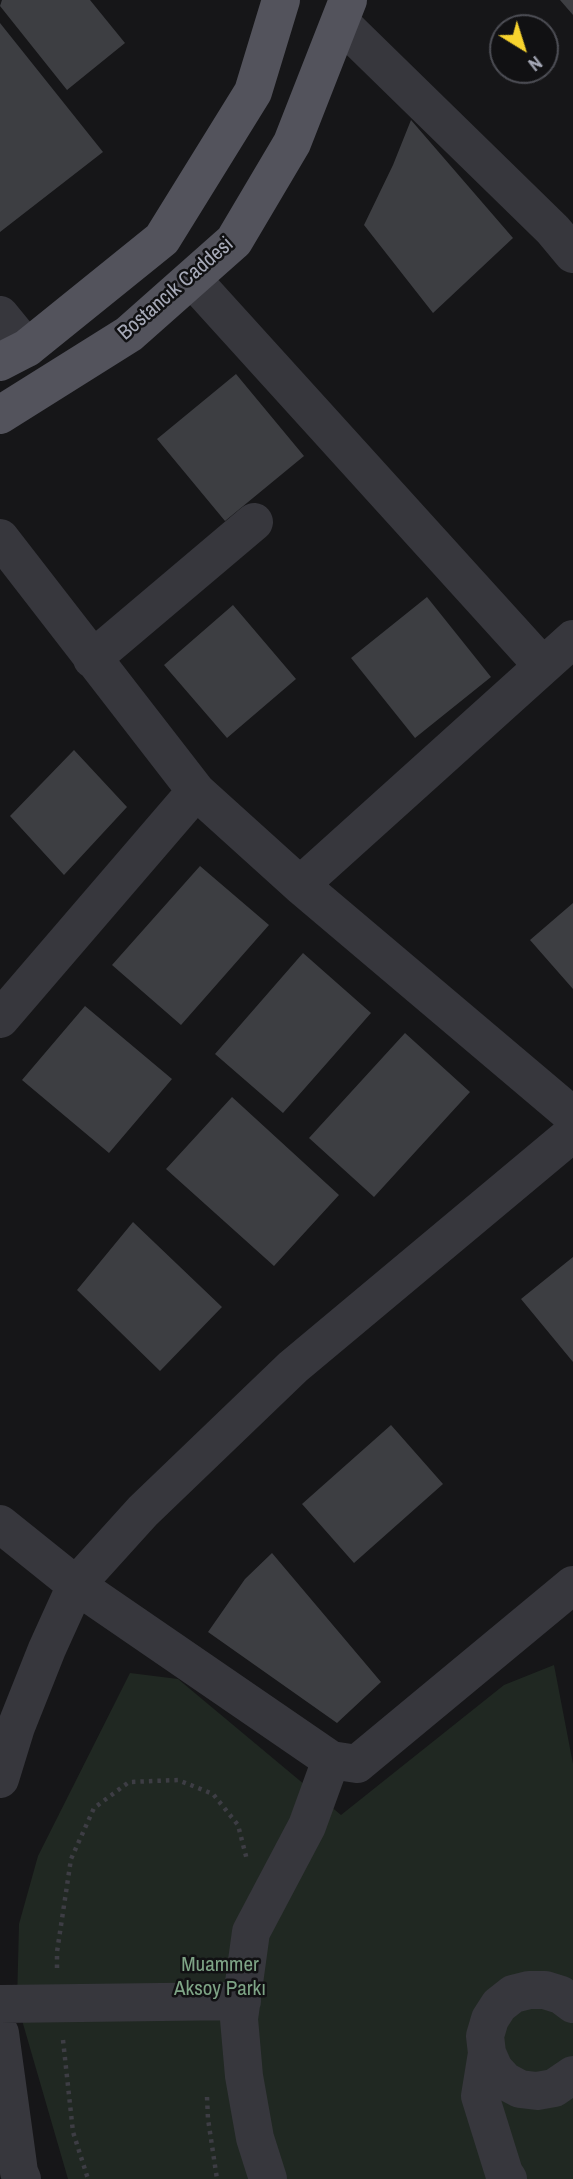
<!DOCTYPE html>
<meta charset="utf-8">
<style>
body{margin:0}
#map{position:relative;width:573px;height:2179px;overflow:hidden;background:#161618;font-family:"Archivo Narrow",sans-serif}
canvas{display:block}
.north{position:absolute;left:489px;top:14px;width:70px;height:70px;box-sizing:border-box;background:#111113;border:2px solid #4d4e55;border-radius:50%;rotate:142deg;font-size:19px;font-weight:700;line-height:28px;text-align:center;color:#a7aab8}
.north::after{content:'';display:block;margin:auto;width:24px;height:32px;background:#f7d32e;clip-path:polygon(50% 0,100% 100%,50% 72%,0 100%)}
</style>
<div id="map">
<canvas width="573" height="2179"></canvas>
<div class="north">N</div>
</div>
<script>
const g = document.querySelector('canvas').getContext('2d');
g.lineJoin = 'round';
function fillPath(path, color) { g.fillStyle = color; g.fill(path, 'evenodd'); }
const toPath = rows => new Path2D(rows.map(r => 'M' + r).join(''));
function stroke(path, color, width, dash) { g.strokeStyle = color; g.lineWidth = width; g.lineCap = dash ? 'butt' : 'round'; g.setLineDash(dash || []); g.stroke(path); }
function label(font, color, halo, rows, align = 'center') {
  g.font = font + ' "Archivo Narrow",sans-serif'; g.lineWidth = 5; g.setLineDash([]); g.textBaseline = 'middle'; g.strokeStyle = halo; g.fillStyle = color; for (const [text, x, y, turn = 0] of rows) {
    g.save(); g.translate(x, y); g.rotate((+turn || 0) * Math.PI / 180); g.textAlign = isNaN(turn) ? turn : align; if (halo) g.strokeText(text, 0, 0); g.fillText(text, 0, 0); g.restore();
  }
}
const green = toPath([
 [554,1665,573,1764,573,2179,68,2179,17,2003,19,1924,38,1856,130,1673,178,1679,341,1815,504,1685]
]);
const building = toPath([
 [2,0,90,0,125,43,67,90,0,6],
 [560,0,573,0,573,15],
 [0,23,103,152,0,232],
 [411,120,513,238,433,313,364,225,393,165],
 [236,374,304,456,225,521,157,439],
 [427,597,491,677,415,738,351,658],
 [233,605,296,679,227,738,164,665],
 [74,750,127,807,64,875,10,816],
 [200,866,269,925,181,1025,112,965],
 [573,903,573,989,530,940],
 [303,953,371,1013,283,1113,215,1054],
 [85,1006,172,1079,109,1153,22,1080],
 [405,1033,470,1092,374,1197,309,1138],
 [232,1097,339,1195,274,1266,166,1169],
 [133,1222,222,1307,160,1371,77,1290],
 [573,1257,573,1362,521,1299],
 [391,1425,443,1484,354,1563,302,1504],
 [272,1553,381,1682,337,1723,208,1632,245,1579]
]);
const path = toPath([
 [57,1968,57,1952,71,1859,94,1808,129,1782,178,1780,213,1794,238,1825,247,1860],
 [63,2040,73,2132,88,2179],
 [207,2097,208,2119,217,2179]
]);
const minor = toPath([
 [340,22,553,230,573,254],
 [192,279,543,666],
 [0,315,27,348],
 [0,538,196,791,300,885,573,1116],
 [92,659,254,522],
 [300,885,573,639],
 [0,1019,196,791],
 [0,1524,76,1585,331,1760,357,1764,573,1585],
 [0,1779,16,1727,47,1649,76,1585,143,1511,293,1367,573,1133],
 [0,2004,242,2001],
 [573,2004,561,1995,545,1990,529,1990,513,1994,499,2005,490,2019,485,2036,487,2053,494,2069,505,2081,520,2089,537,2091,554,2088,573,2075],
 [0,2033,19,2172,22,2179],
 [487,2053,480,2096,504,2173,508,2179],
 [268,2179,255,2138,244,2076,239,2019,251,1932,307,1826,331,1760]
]);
const major = toPath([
 [0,362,27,348,162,239,253,92,281,0],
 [0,415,129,334,234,241,292,143,348,0]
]);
const streetNames = [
 ["Bostancık Caddesi",176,289,-41]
];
const parkNames = [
 ["Muammer",220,1965],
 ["Aksoy Parkı",220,1989]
];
fillPath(green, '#202822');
fillPath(building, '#3d3e42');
stroke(path, '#3d3d44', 4.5, [3.5, 5]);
stroke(minor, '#37373d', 38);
stroke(major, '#53535c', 38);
label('21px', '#a7aab8', '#111113', streetNames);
label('21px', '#7ea486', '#111113', parkNames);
</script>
